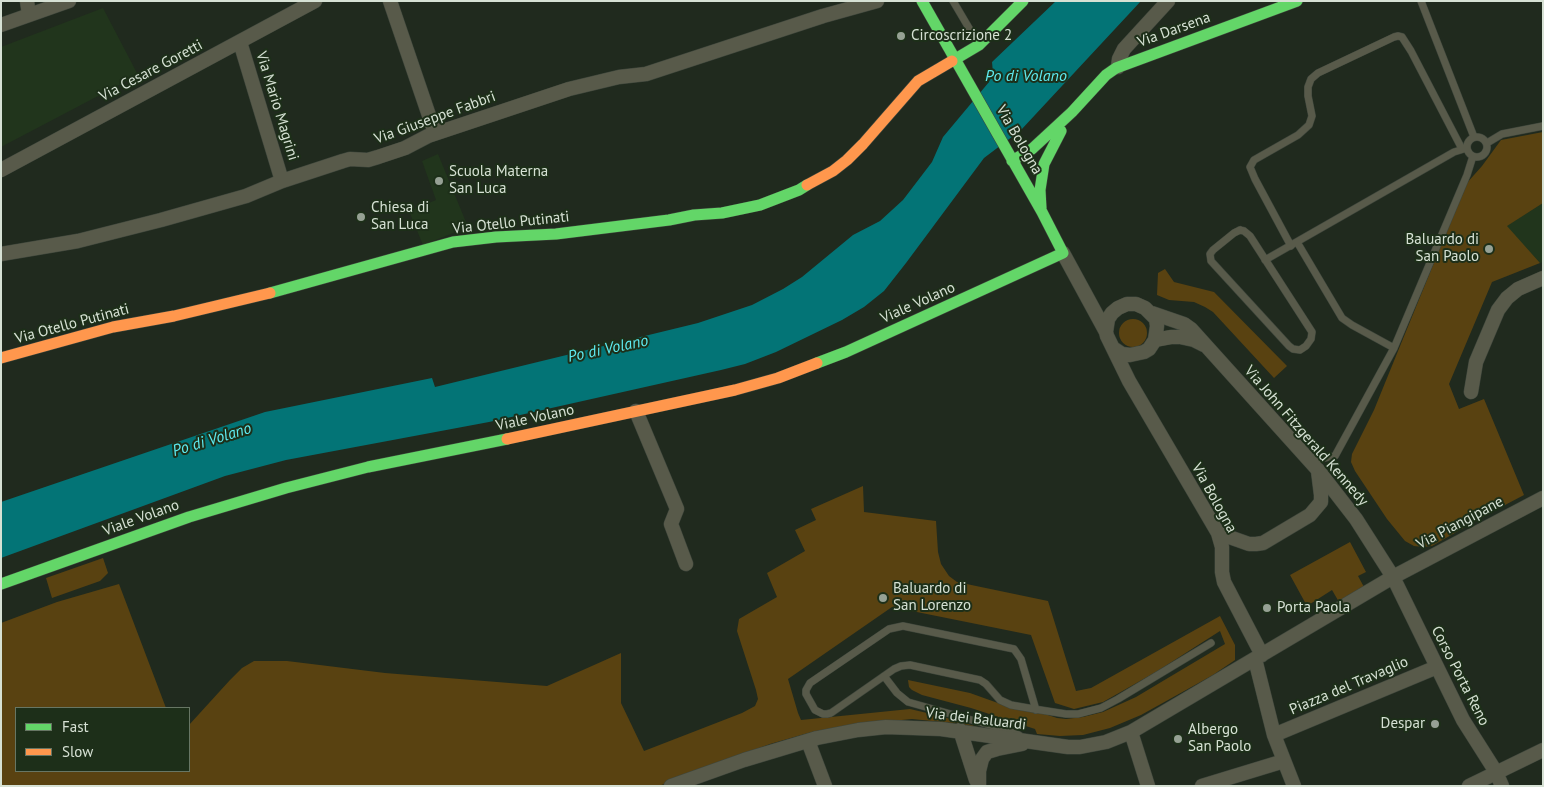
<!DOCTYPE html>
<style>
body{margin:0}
#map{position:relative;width:1544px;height:787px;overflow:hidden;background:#202a1e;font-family:"PT Sans",sans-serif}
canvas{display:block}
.frame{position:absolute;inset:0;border:2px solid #d6e1d4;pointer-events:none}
.legend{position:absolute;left:15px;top:707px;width:175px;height:65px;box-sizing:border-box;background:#1d2f19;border:1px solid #677664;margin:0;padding:6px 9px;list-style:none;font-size:15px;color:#d6e1d4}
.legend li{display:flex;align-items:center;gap:10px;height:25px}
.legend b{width:25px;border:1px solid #677664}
</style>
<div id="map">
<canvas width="1544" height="787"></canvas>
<div class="frame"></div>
<ul class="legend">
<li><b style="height:6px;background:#63d668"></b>Fast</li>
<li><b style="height:6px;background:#ff974d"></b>Slow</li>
</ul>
</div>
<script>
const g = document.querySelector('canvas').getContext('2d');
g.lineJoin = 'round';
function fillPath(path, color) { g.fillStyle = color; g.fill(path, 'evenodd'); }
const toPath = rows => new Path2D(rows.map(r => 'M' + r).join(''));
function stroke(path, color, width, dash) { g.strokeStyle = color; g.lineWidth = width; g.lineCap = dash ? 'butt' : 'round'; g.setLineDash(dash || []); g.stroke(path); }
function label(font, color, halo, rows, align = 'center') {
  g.font = font + ' "PT Sans",sans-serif'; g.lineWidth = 4; g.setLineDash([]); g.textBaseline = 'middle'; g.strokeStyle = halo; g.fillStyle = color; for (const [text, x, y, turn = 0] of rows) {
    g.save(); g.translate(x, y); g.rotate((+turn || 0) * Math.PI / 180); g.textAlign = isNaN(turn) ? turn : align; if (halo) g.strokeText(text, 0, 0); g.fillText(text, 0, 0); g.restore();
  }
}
const built = toPath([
 [103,8,138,75,1,147,1,47],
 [438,154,468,227,423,245,409,211,436,200,422,161],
 [1543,203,1543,262,1540,263,1506,226]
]);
const green = toPath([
 [1543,132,1543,203,1507,226,1540,263,1492,282,1449,384,1459,409,1484,399,1524,495,1486,515,1432,546,1423,547,1414,546,1405,541,1387,519,1355,471,1351,462,1352,454,1374,410,1466,184,1482,166,1501,140],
 [1165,269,1174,282,1214,292,1287,366,1274,378,1213,312,1205,307,1194,302,1169,300,1157,295,1158,273],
 '1119 333a14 14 0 1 1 28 0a14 14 0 1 1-28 0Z',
 [863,486,864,512,936,521,938,552,941,564,949,576,957,582,1048,601,1076,691,1091,688,1220,616,1235,645,1235,660,1213,675,1141,715,1110,728,1083,735,1060,736,1037,734,1035,729,971,708,922,695,912,690,909,687,908,680,970,693,1009,707,1039,712,1057,718,1066,719,1083,717,1103,712,1136,697,1225,644,1220,631,1156,672,1103,702,1074,709,1055,703,1031,635,892,607,788,679,798,713,801,720,910,709,940,716,999,733,962,724,912,719,851,725,812,732,770,744,659,786,1,786,1,623,57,602,119,584,166,708,16,708,16,771,189,771,189,725,230,680,242,668,254,661,287,661,385,673,547,686,621,653,621,703,644,751,742,713,755,706,758,699,756,690,737,631,739,619,777,597,767,573,805,551,795,530,816,520,811,509],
 [1350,542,1366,572,1358,576,1364,587,1339,602,1332,590,1307,606,1290,575],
 [103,558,108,573,100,581,52,598,46,578]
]);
const water = toPath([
 [1056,1,1141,1,1021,130,984,158,906,263,884,291,864,307,842,320,776,352,745,364,721,370,489,422,286,460,225,476,1,558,1,502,265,412,432,378,435,387,698,323,752,305,783,289,802,277,853,235,880,221,903,200,932,162,943,137,989,82,993,73,992,62]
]);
const lane = toPath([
 [953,1,979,45],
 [1421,1,1474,137],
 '1467 147a10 10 0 1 1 20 0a10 10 0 1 1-20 0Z',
 [1487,143,1502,134,1543,126],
 [1240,230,1244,231,1250,236,1312,332,1311,339,1306,346,1300,350,1293,349,1289,346,1211,261,1210,254,1213,250,1234,233,1240,230],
 [1297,242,1342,318,1352,325,1394,348],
 [1291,246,1255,179,1250,167,1254,160,1298,135,1309,125,1312,116,1308,96,1308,87,1311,79,1318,73,1394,37,1398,36,1402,37,1411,51,1462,149],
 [1265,260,1454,152,1467,148],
 [1309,458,1319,459,1335,456,1394,348,1467,175,1473,156],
 [884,676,897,693,908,702,993,726,1019,735],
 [1036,710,1021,659,1014,649,903,626,889,629,810,683,806,690,806,694,815,710,823,714,827,714,831,713,894,669,901,666,910,665,980,680,986,684,1000,700,1011,705,1034,709,1066,714,1078,714,1101,708,1118,699,1211,643]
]);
const street = toPath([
 [27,1,29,15],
 [390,1,435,133],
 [1,25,69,1],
 [240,42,282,181],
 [1118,67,1119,59,1124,49,1168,1],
 [1,170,315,1],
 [1063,253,1106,332,1107,336,1129,381,1218,533,1222,547,1222,572,1224,582,1262,655],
 [1,254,78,241,161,220,246,196,282,181,343,161,350,159,368,160,378,157,405,148,428,136,569,89,619,77,646,74,823,16,877,1],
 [1152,313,1184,324,1191,329,1318,470,1356,519,1393,577,1463,720,1496,772,1502,786],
 [1106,332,1108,319,1112,313,1118,308,1127,304,1136,304,1145,308,1156,319,1157,326,1155,340,1149,349,1144,352,1130,355,1122,354,1113,348],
 [1155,340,1171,337,1180,337,1194,340,1204,345],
 [1471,392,1476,362,1498,310,1507,298,1518,289,1543,278],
 [636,411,677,509,671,524,686,564],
 [1218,533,1249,544,1256,544,1263,543,1310,515,1321,502,1321,495,1318,471],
 [1255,659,1274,735,1294,786],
 [960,730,976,780],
 [1131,732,1148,786],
 [1274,735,1437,667],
 [808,741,825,786],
 [671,786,744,760,817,738,858,730,886,727,941,729,1068,747,1080,747,1106,742,1131,732,1393,577,1543,498],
 [979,786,979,771,982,759,987,752,997,749,1022,744],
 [1202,786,1284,761],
 [1469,786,1543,750]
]);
const fast = toPath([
 [952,61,979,45,1023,1],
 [1012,161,1032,149,1072,112,1106,75,1116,68,1297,1],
 [1041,208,1040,190,1044,164,1061,131],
 [270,293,453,242,496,237,556,234,669,220,694,215,722,213,760,205,799,190,807,185],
 [817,363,846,352,1063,253,1042,212,922,1],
 [1,584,189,517,286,488,368,467,507,439]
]);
const slow = toPath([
 [807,185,833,171,847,160,863,144,918,81,952,61],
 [1,358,113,327,174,316,270,293],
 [507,439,735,390,778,378,817,363]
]);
const markers = [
 [901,36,5,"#96a194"],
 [439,181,5,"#96a194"],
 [361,217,5,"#96a194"],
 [1489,249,5,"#96a194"],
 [883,598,5,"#96a194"],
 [1267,608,5,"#96a194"],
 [1435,724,5,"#96a194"],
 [1178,739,5,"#96a194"]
];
const streetNames = [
 ["Via Darsena",1174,30,-20],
 ["Via Cesare Goretti",151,71,-28],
 ["Via Mario Magrini",277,106,73],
 ["Via Giuseppe Fabbri",435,118,-20],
 ["Via Bologna",1019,140,60],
 ["Via Otello Putinati",511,223,-6],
 ["Viale Volano",918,303,-24],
 ["Via Otello Putinati",72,324,-15],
 ["Viale Volano",535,418,-12],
 ["Via John Fitzgerald Kennedy",1306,436,49],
 ["Via Bologna",1214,498,61],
 ["Viale Volano",141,518,-20],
 ["Via Piangipane",1460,523,-28],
 ["Corso Porta Reno",1460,676,63],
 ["Piazza del Travaglio",1349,686,-23],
 ["Via dei Baluardi",976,719,7]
];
const poiNames = [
 ["Circoscrizione 2",911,36],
 ["Scuola Materna",449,172],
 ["San Luca",449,189],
 ["Chiesa di",371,208],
 ["San Luca",371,225],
 ["Baluardo di",1479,240,"right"],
 ["San Paolo",1479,257,"right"],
 ["Baluardo di",893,589],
 ["San Lorenzo",893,606],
 ["Porta Paola",1277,608],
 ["Despar",1425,724,"right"],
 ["Albergo",1188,730],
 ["San Paolo",1188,747]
];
const waterNames = [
 ["Po di Volano",1026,76],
 ["Po di Volano",608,349,-12],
 ["Po di Volano",212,440,-17]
];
fillPath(built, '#21351c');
fillPath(green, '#594211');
fillPath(water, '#037476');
stroke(lane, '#3e463c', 8);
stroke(street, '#3e463c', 15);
stroke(fast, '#3e463c', 12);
stroke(slow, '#3e463c', 12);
stroke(lane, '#585a4a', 7);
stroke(street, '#585a4a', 14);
stroke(fast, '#63d668', 11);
stroke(slow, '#ff974d', 11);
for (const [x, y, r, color] of markers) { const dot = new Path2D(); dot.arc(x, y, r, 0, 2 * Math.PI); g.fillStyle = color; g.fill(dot); stroke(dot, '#1d2f19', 2); }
label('15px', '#d6e1d4', '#1d2f19', streetNames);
label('15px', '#d6e1d4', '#1d2f19', poiNames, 'left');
label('italic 16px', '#5eebf1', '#1d2f19', waterNames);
</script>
